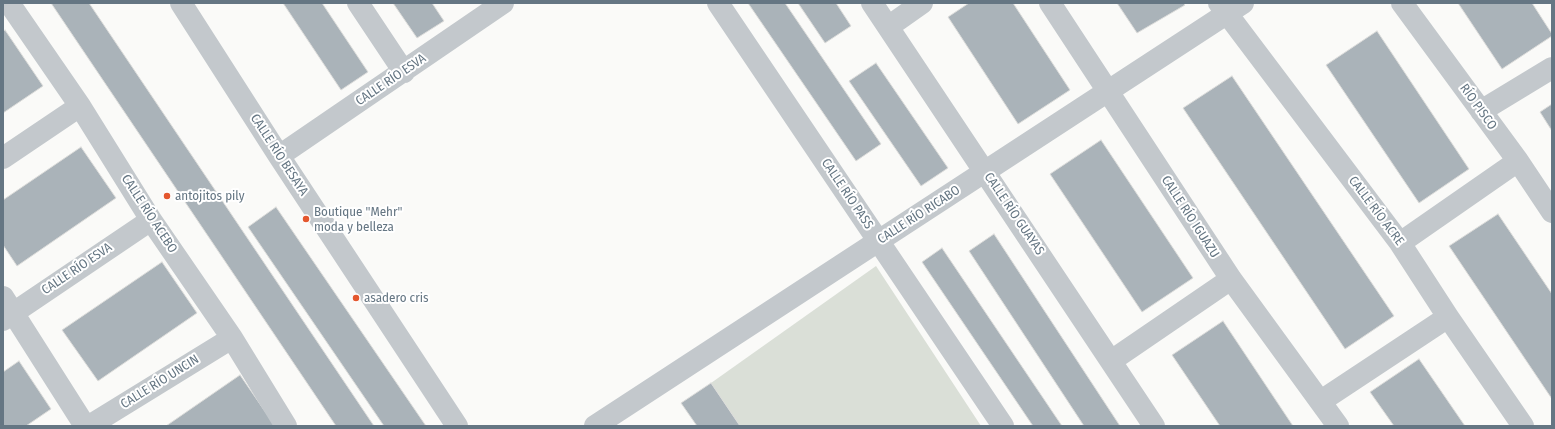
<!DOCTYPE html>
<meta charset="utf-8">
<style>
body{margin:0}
#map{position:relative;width:1555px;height:429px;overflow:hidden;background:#fafaf8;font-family:"Fira Sans Condensed",sans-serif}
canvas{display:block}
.frame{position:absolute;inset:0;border:4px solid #657683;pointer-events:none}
</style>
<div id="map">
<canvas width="1555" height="429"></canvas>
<div class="frame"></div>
</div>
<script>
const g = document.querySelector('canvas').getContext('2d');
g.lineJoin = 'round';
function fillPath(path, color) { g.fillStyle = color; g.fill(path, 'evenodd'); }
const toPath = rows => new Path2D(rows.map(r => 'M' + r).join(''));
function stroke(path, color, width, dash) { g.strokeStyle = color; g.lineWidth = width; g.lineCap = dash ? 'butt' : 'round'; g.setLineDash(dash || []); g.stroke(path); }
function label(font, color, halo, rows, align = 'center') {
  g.font = font + ' "Fira Sans Condensed",sans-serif'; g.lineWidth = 4; g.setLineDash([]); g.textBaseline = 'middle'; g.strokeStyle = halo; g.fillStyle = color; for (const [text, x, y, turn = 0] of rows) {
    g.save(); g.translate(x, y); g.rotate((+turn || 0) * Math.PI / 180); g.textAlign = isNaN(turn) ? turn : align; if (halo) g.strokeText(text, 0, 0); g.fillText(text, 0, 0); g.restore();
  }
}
const green = toPath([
 [876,266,981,426,740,426,711,383]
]);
const building = toPath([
 [51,3,89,3,374,426,336,426,51,3],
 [283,3,322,3,368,72,341,90,283,3],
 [393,3,432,3,444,21,417,38,393,3],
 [748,3,785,3,881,144,856,161,748,3],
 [798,3,836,3,851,26,825,43,798,3],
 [969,3,1013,3,1070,90,1018,124,948,17,969,3],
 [1117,3,1183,3,1185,5,1137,33,1117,3],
 [1458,3,1532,3,1552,34,1552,36,1502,69,1458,3],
 [5,30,43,86,3,113,3,32,5,30],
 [1377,31,1469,169,1419,203,1326,65,1377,31],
 [876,63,948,168,921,186,849,81,876,63],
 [1232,76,1394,316,1345,349,1183,108,1232,76],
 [1552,104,1552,131,1540,112,1552,104],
 [1101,140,1193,278,1142,312,1050,174,1101,140],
 [81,147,116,198,17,266,3,245,3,200,81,147],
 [276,207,426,426,384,426,248,227,276,207],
 [1498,214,1552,294,1552,399,1449,246,1498,214],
 [994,234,1120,426,1084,426,969,251,994,234],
 [942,248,1062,426,1033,426,922,262,942,248],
 [162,262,197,313,98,381,62,330,162,262],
 [1223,321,1293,426,1220,426,1172,355,1223,321],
 [1419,359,1465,426,1394,426,1370,392,1419,359],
 [19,361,51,409,26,426,3,426,3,372,19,361],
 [240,375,275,426,166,426,240,375],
 [711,383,740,426,697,426,681,403,711,383]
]);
const minor = toPath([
 [9,3,80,106,151,220,232,338,286,426],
 [181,3,279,156,457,426],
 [358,3,404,72],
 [718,3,1003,426],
 [872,3,1154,426],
 [1050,3,1231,279,1338,426],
 [1219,3,1400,243,1448,317,1523,426],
 [1402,3,1518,161,1552,212],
 [888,27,922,3],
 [1481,111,1552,68],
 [279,156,503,3],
 [3,158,80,106],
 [1400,243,1518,161],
 [3,297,85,426],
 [3,320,151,220],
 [1111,361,1231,279],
 [1321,401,1448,317],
 [89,426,232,338],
 [595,426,1243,3]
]);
const markers = [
 [167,196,4,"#e4572e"],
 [306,219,4,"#e4572e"],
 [356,298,4,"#e4572e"]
];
const streetNames = [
 ["CALLE RÍO ESVA",391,80,-34],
 ["RÍO PISCO",1478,107,54],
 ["CALLE RÍO BESAYA",279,155,57],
 ["CALLE RÍO PASS",847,194,56],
 ["CALLE RÍO ACRE",1376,211,53],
 ["CALLE RÍO ACEBO",149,214,57],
 ["CALLE RÍO GUAYAS",1014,214,56],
 ["CALLE RÍO RICABO",919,215,-33],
 ["CALLE RÍO IGUAZU",1190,217,57],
 ["CALLE RÍO ESVA",77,269,-34],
 ["CALLE RÍO UNCIN",160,382,-32]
];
const poiNames = [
 ["antojitos pily",175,196],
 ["Boutique \"Mehr\"",314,212],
 ["moda y belleza",314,227],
 ["asadero cris",364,298]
];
fillPath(green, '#dadfd7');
fillPath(building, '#aab3b9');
stroke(building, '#dcdcda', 1);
stroke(minor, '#c3c8cc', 22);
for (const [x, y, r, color] of markers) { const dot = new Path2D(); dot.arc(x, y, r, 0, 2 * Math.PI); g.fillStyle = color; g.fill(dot); stroke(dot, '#fff', 1.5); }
label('13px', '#657683', '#fff', streetNames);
label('13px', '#657683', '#fff', poiNames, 'left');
</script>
